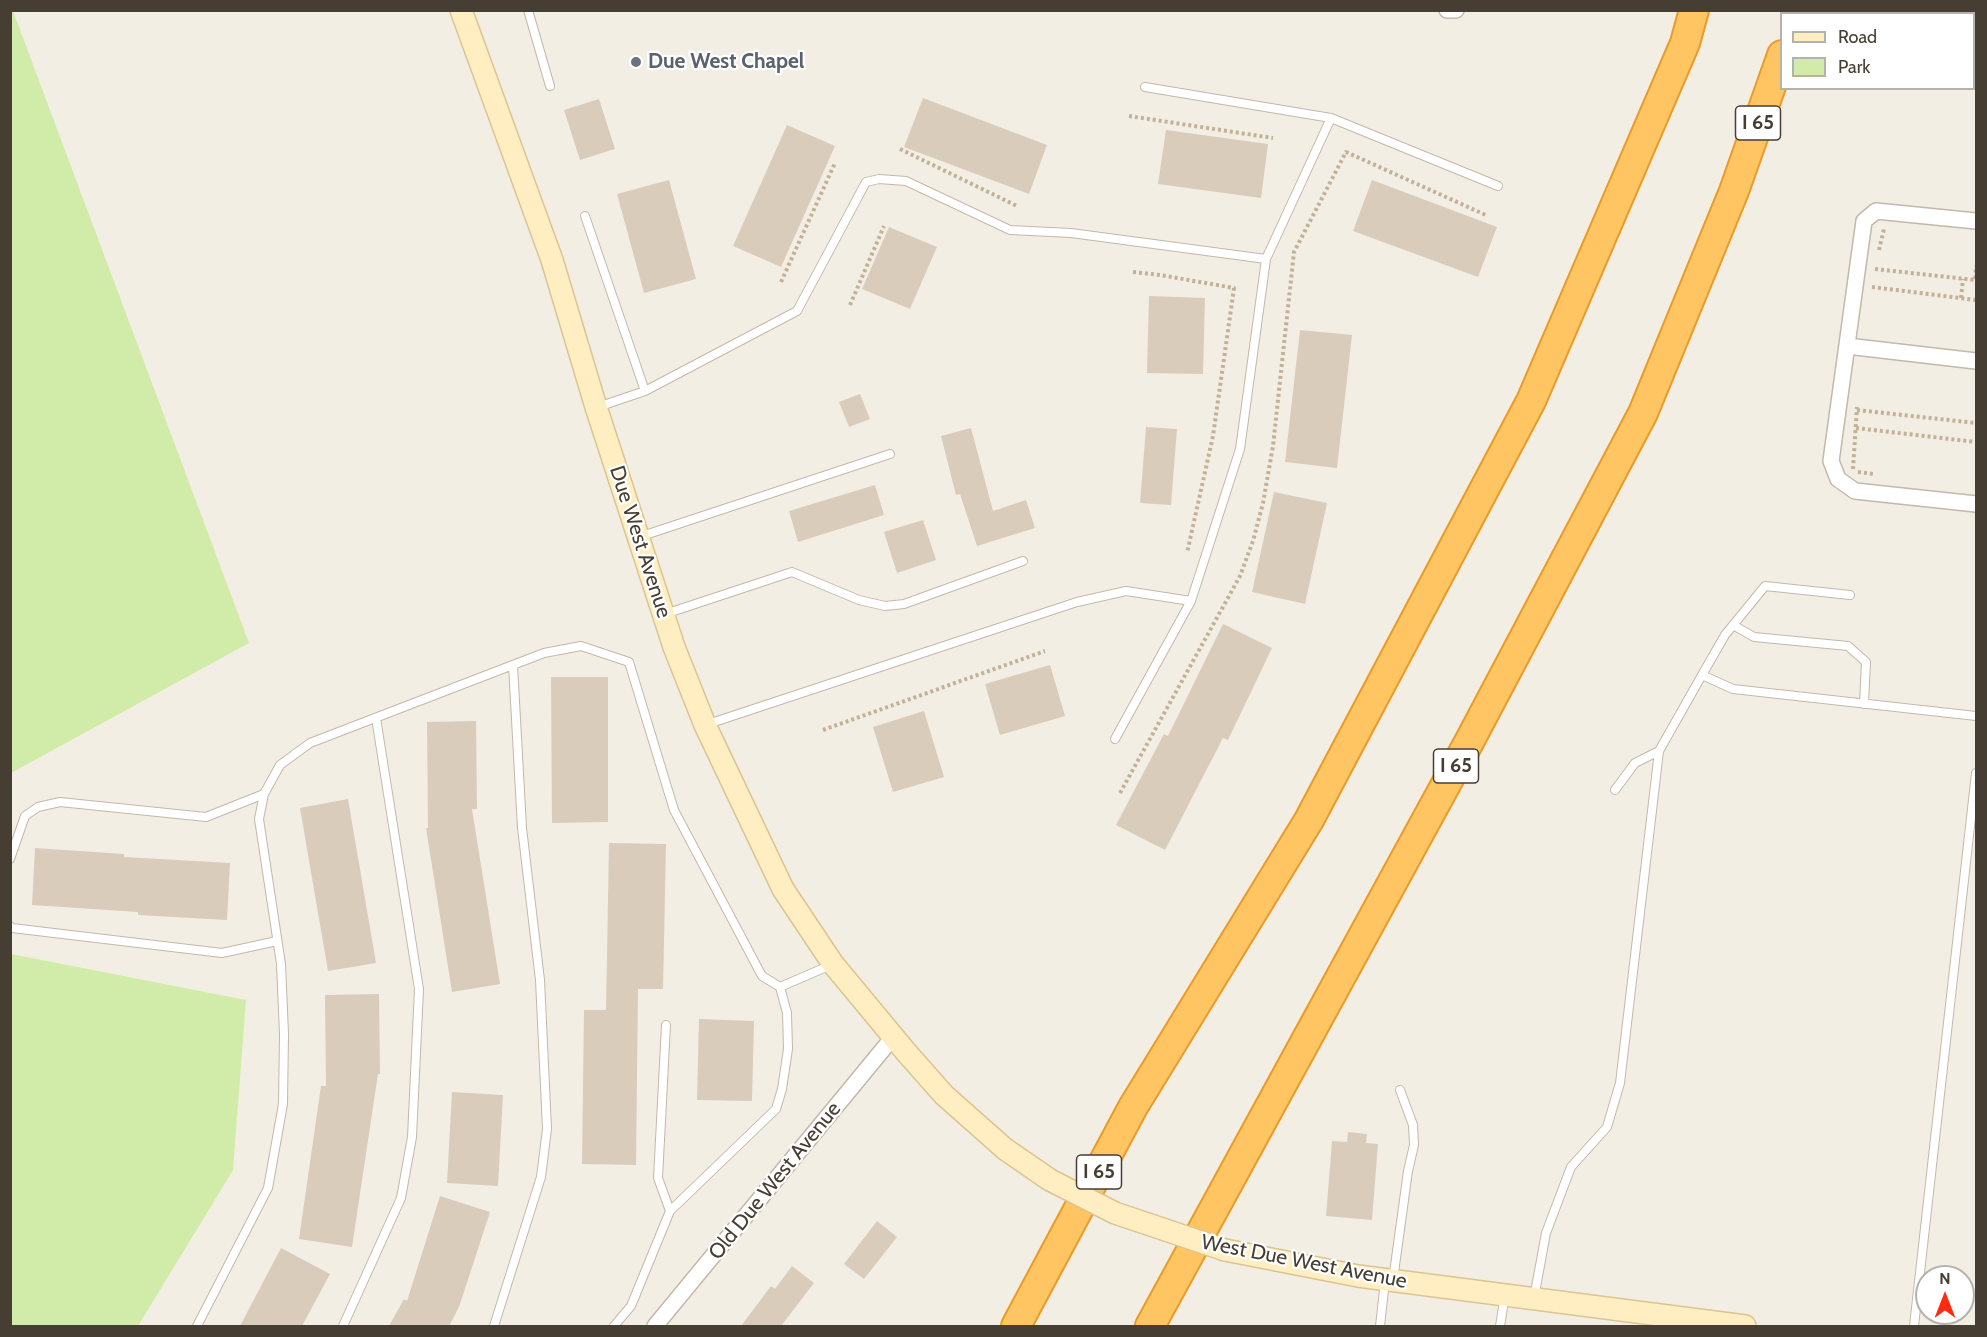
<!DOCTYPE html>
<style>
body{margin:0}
#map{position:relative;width:1987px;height:1337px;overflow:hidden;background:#f3eee4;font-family:Cabin,sans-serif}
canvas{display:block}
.frame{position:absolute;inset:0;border:12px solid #463e33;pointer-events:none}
.legend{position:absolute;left:1780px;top:12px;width:195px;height:78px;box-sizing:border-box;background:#fff;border:2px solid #b5b2ad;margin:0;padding:8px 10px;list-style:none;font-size:18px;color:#463e33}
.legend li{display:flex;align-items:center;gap:12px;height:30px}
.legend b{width:30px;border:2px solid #b5b2ad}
.north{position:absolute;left:1915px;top:1265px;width:60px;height:60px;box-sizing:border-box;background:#fff;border:2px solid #b5b2ad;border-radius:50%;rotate:0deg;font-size:16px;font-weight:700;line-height:24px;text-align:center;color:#463e33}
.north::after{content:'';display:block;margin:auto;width:21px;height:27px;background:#ff2a0f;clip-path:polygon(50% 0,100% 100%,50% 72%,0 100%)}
</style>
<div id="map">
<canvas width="1987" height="1337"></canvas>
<div class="frame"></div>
<ul class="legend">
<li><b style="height:8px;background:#ffeec2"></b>Road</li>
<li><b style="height:16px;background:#d0eca8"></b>Park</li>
</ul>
<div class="north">N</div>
</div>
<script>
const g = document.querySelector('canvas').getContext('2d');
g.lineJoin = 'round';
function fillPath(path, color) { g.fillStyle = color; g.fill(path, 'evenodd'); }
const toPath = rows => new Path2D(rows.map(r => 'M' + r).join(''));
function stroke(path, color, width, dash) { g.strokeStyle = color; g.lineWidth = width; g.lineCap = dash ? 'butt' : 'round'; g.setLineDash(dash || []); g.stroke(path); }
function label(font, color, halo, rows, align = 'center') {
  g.font = font + ' Cabin,sans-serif'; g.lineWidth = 4.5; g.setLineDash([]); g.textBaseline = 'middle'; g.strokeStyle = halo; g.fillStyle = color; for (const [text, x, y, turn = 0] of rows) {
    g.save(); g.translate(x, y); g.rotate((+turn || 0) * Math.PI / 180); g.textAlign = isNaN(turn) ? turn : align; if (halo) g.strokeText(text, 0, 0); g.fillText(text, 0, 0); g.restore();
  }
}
const green = toPath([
 [13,11,249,643,11,773,10,11],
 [11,954,246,1000,233,1170,138,1326,11,1326]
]);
const building = toPath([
 [923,98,1047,145,1029,194,904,147],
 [599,99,615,149,580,160,564,110],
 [787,125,835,146,781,267,733,246],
 [1166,130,1268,144,1261,198,1158,184],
 [669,180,696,279,644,293,617,194],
 [1372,180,1497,227,1478,277,1353,231],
 [889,227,937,247,910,309,862,289],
 [1149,296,1205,298,1203,374,1147,373],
 [1300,330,1352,335,1337,468,1285,462],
 [860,394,870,419,849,427,839,402],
 [1146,427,1177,429,1171,505,1140,503],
 [971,428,993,511,1026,500,1035,528,977,546,960,494,956,495,941,436],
 [875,485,884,515,798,542,789,511],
 [1274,492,1327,503,1305,604,1252,592],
 [923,520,936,560,897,573,884,532],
 [1223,624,1272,648,1228,740,1223,738,1165,850,1116,825,1164,734,1168,736],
 [1050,665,1065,716,1000,735,985,684],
 [551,677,608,677,608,822,552,823],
 [924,711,944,777,893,792,873,727],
 [476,721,477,809,472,809,500,984,452,992,426,828,428,828,427,722],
 [348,799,376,963,328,971,300,808],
 [609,843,666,844,663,989,638,989,636,1165,582,1164,584,1010,606,1010],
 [35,848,124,854,124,857,230,863,227,920,138,915,138,912,32,905],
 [379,994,380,1074,378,1074,352,1247,299,1239,321,1086,326,1086,325,995],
 [699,1019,754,1021,752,1101,697,1100],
 [452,1092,503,1095,498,1186,447,1183],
 [1348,1132,1367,1134,1366,1143,1378,1144,1372,1220,1326,1216,1332,1141,1347,1142],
 [440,1196,490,1212,459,1307,449,1326,389,1326,404,1299,407,1301],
 [877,1221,897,1237,864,1279,844,1264],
 [281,1248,330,1274,302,1326,240,1326],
 [792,1266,814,1283,781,1326,741,1326,771,1286,775,1289]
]);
const path = toPath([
 [1129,116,1273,138],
 [900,149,1017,206],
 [1879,250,1884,229],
 [1875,269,1975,280,1976,266],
 [1133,272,1160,275,1234,288,1213,436,1187,553],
 [781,282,835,163],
 [1872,287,1976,300],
 [1961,298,1963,279],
 [850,305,884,226],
 [1857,410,1976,423],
 [1856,428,1976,442],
 [1853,469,1857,407],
 [1858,472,1874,474],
 [823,730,1045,651],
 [1120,793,1240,576,1253,541,1263,503,1273,446,1294,252,1346,152,1488,216]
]);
const service = toPath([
 [528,10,550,86],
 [1145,87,1331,118],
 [585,216,645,391],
 [1266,259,1331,118,1498,186],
 [598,407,645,391,797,311,866,182,879,179,906,181,1010,230,1071,233,1266,259,1240,449,1191,601,1126,591,1077,602,705,725],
 [639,537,890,454],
 [665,614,792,572,859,600,885,606,904,604,1023,561],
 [1733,625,1754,637,1848,646,1866,662,1864,704],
 [1702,675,1725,635,1765,586,1850,595],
 [1115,739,1191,601],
 [1615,790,1635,763,1659,751],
 [10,859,25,816,38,807,60,802,206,817,264,794],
 [10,926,12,928,222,953,277,941],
 [666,1025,658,1178,670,1211],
 [1393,1280,1408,1171,1414,1145,1413,1125,1400,1090],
 [1534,1298,1546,1233,1571,1167,1607,1127,1620,1083,1659,751,1702,675,1733,689,1976,716],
 [197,1326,268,1188,283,1104,284,1034,281,964,259,819,264,794,280,765,310,743,544,653,581,646,629,662,674,810,762,976,780,987,831,965],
 [343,1326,401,1198,412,1137,419,989,376,718],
 [494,1326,541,1177,547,1129,540,980,522,828,513,665],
 [614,1326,631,1306,670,1211,776,1109,782,1089,788,1049,787,1013,780,987],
 [1380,1326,1385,1281],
 [1500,1326,1505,1295],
 [1914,1326,1976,773]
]);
const minor = toPath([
 [1447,10,1456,10],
 [1976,221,1876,211,1864,221,1831,461,1838,479,1855,491,1976,504],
 [1847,346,1976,361],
 [655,1326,894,1036]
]);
const secondary = toPath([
 [461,10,552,260,596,407,674,647,705,725,783,889,833,964,906,1052,944,1095,1005,1149,1050,1180],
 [1225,1250,1358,1276,1745,1326]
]);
const motorway = toPath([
 [1796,14,1797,10],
 [1016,1326,1133,1107,1309,820,1531,401,1685,43,1694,10],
 [1150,1326,1469,742,1643,413,1734,191,1782,55]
]);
const secondaryBridge = toPath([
 [1050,1180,1115,1213,1225,1250]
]);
const markers = [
 [636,62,6,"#6b7280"]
];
const shields = [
 [1758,123,45],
 [1456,766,45],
 [1099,1172,45]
];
const shieldNames = [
 ["I 65",1758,123],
 ["I 65",1456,766],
 ["I 65",1099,1172]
];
const worshipNames = [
 ["Due West Chapel",648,62]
];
const streetNames = [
 ["Due West Avenue",640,542,72],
 ["Old Due West Avenue",775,1181,-51],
 ["West Due West Avenue",1304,1262,11]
];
fillPath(green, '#d0eca8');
fillPath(building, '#d9ccbb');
stroke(service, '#c3b8a9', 10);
stroke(minor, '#c3b8a9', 18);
stroke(secondary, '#dbc491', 24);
stroke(motorway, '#ea9b27', 32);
stroke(path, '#c3b196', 4, [3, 3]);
stroke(service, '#fff', 8);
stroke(minor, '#fff', 15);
stroke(secondary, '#ffeec2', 21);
stroke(motorway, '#ffc563', 28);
stroke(secondaryBridge, '#dbc491', 24, []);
stroke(secondaryBridge, '#ffeec2', 21);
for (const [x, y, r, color] of markers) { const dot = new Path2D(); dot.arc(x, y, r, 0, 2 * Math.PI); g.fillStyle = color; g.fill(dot); stroke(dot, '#fff', 2); }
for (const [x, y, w] of shields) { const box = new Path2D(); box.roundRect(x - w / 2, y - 17, w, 34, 4.5); g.fillStyle = '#fff'; g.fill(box); stroke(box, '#463e33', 1.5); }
label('bold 20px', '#463e33', null, shieldNames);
label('bold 21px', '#5b616d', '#fff', worshipNames, 'left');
label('21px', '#463e33', '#fff', streetNames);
</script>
